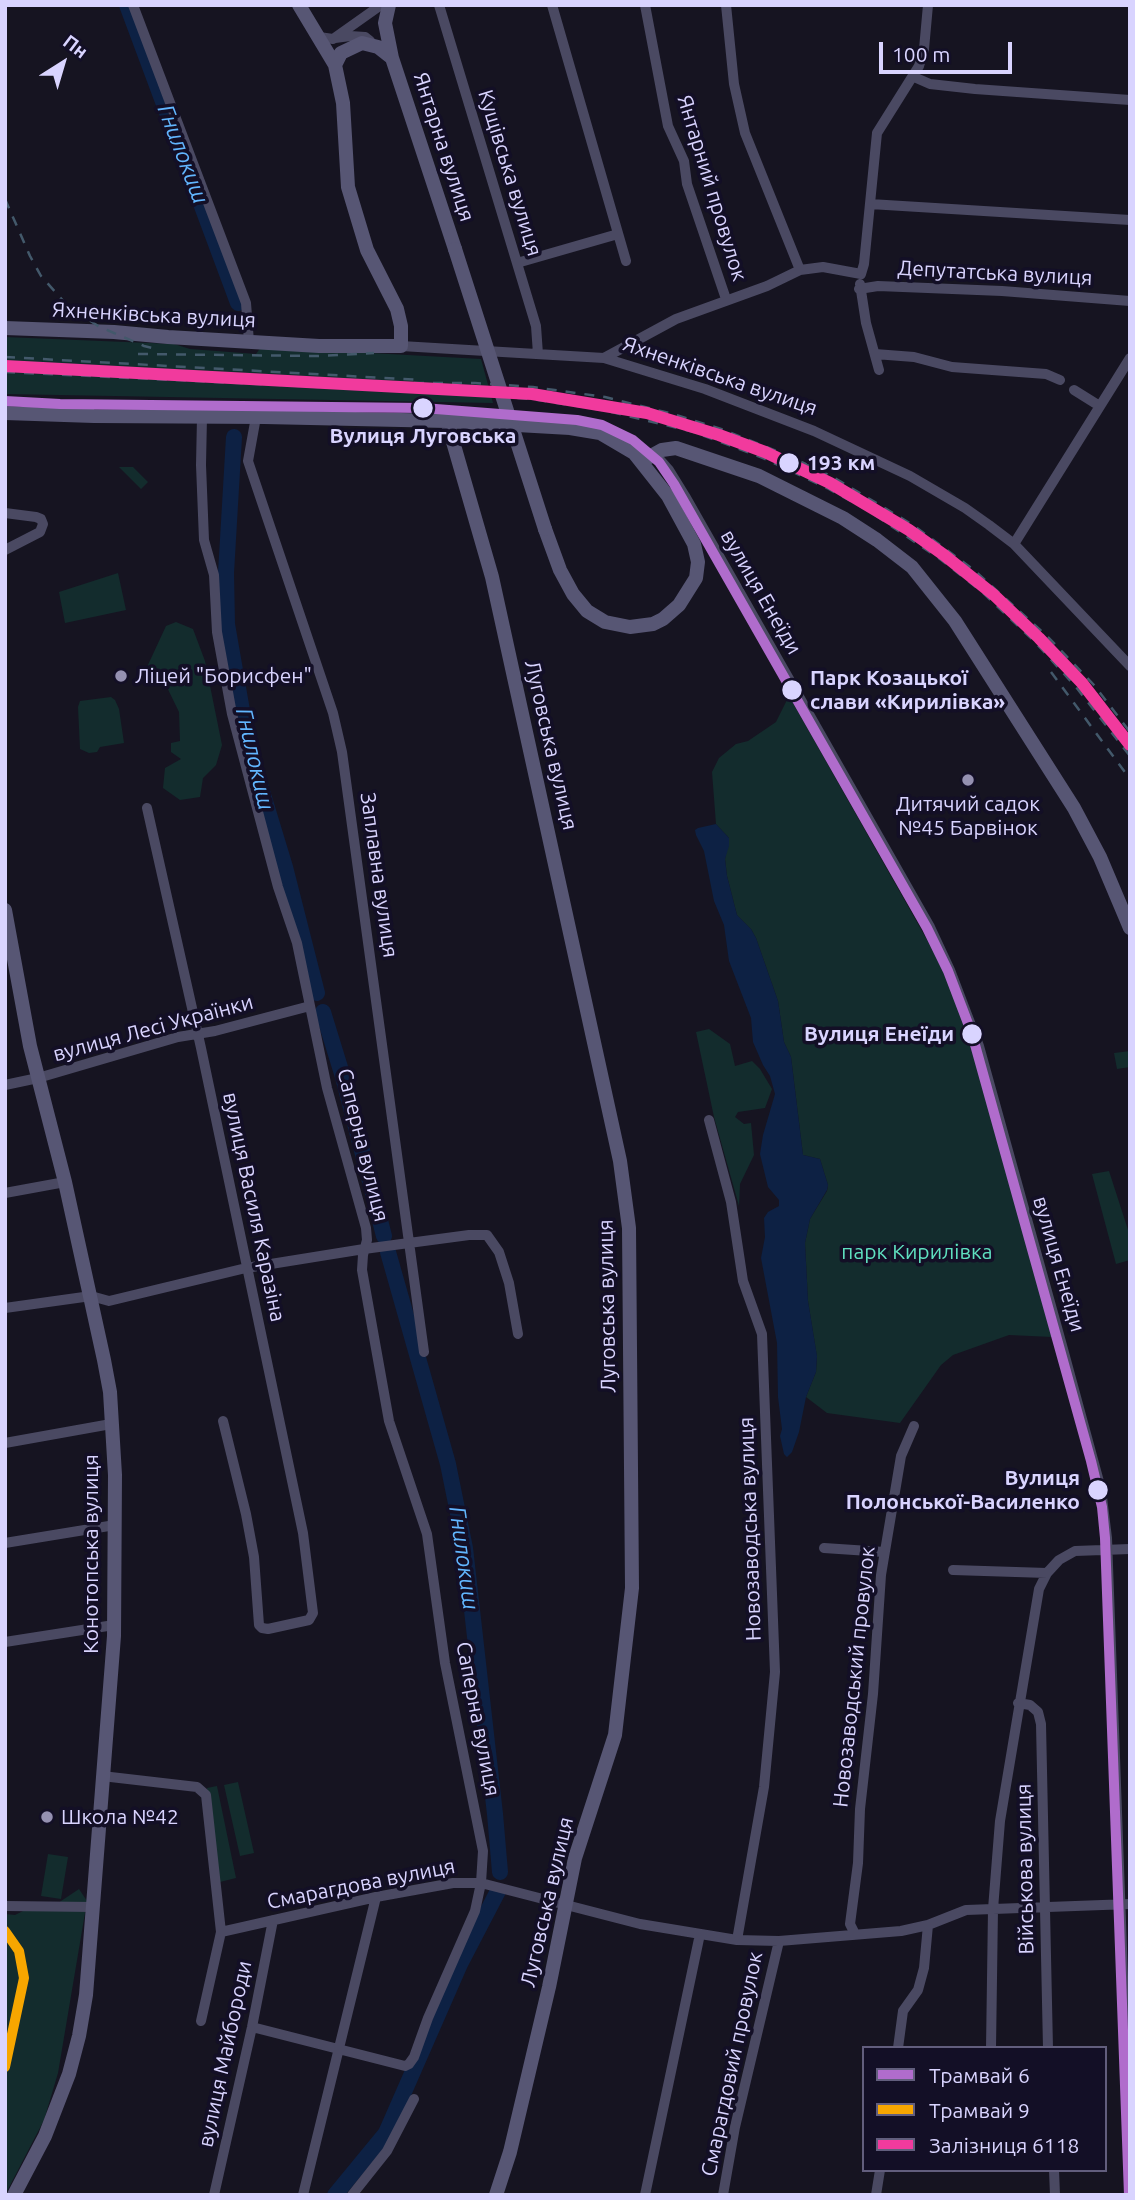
<!DOCTYPE html>
<meta charset="utf-8">
<style>
body{margin:0}
#map{position:relative;width:1135px;height:2200px;overflow:hidden;background:#161421;font-family:Ubuntu,sans-serif}
canvas{display:block}
.frame{position:absolute;inset:0;border:7px solid #d9d4ff;pointer-events:none}
.legend{position:absolute;left:862px;top:2046px;width:245px;height:126px;box-sizing:border-box;background:#130f26;border:2px solid #625e7d;margin:0;padding:9px 12px;list-style:none;font-size:21px;color:#d9d4ff}
.legend li{display:flex;align-items:center;gap:14px;height:35px}
.legend b{width:35px;border:2px solid #625e7d}
.north{position:absolute;left:28px;top:28px;width:70px;height:70px;-webkit-text-stroke:5px #130f26;paint-order:stroke;rotate:37deg;font-size:19px;font-weight:700;line-height:28px;text-align:center;color:#d9d4ff}
.north::after{content:'';display:block;margin:auto;width:24px;height:32px;background:#d9d4ff;clip-path:polygon(50% 0,100% 100%,50% 72%,0 100%)}
.scale{position:absolute;left:879px;top:42px;width:133px;height:32px;box-sizing:border-box;border:4px solid #d9d4ff;border-top:0;padding-left:9px;font-size:21px;line-height:24px;white-space:nowrap;color:#d9d4ff;-webkit-text-stroke:5px #130f26;paint-order:stroke}
</style>
<div id="map">
<canvas width="1135" height="2200"></canvas>
<div class="frame"></div>
<ul class="legend">
<li><b style="height:9px;background:#b06ccc"></b>Трамвай 6</li>
<li><b style="height:9px;background:#f7a600"></b>Трамвай 9</li>
<li><b style="height:9px;background:#f13a9d"></b>Залізниця 6118</li>
</ul>
<div class="north">Пн</div>
<div class="scale">100 m</div>
</div>
<script>
const g = document.querySelector('canvas').getContext('2d');
g.lineJoin = 'round';
function fillPath(path, color) { g.fillStyle = color; g.fill(path, 'evenodd'); }
const toPath = rows => new Path2D(rows.map(r => 'M' + r).join(''));
function stroke(path, color, width, dash) { g.strokeStyle = color; g.lineWidth = width; g.lineCap = dash ? 'butt' : 'round'; g.setLineDash(dash || []); g.stroke(path); }
function label(font, color, halo, rows, align = 'center') {
  g.font = font + ' Ubuntu,sans-serif'; g.lineWidth = 7; g.setLineDash([]); g.textBaseline = 'middle'; g.strokeStyle = halo; g.fillStyle = color; for (const [text, x, y, turn = 0] of rows) {
    g.save(); g.translate(x, y); g.rotate((+turn || 0) * Math.PI / 180); g.textAlign = isNaN(turn) ? turn : align; if (halo) g.strokeText(text, 0, 0); g.fillText(text, 0, 0); g.restore();
  }
}
const green = toPath([
 [5,337,174,344,190,349,256,354,261,347,481,359,493,403,5,394],
 [119,467,133,467,148,482,141,489],
 [118,573,126,610,65,623,59,592],
 [176,622,193,629,205,661,222,745,216,765,203,778,200,797,180,800,163,788,165,768,181,759,171,752,171,743,180,741,179,712,161,675,149,671,147,667,166,626],
 [789,696,948,977,967,1026,983,1080,1052,1337,1009,1335,953,1355,941,1365,900,1423,827,1413,806,1397,816,1372,817,1357,808,1301,805,1243,810,1219,827,1191,828,1185,820,1159,803,1155,791,1057,784,1042,778,1001,756,938,751,929,737,915,727,876,725,859,729,838,716,824,712,772,719,758,736,744,748,741,776,722],
 [111,697,115,700,119,709,124,743,100,747,97,752,89,753,80,749,78,707,80,701],
 [709,1029,730,1044,735,1066,752,1061,760,1069,772,1089,765,1108,738,1112,735,1117,744,1124,751,1123,754,1155,740,1184,739,1206,714,1117,696,1032],
 [1130,1051,1130,1067,1117,1069,1114,1053],
 [1109,1171,1130,1236,1130,1260,1116,1264,1092,1174],
 [238,1782,254,1853,240,1856,224,1785],
 [217,1786,236,1878,220,1882,207,1788],
 [48,1854,68,1857,61,1899,41,1896],
 [79,1889,87,1901,58,2073,44,2120,5,2195,5,1914,15,1915,27,1909,46,1911]
]);
const water = toPath([
 [716,824,729,838,729,846,725,859,727,876,737,915,751,929,756,938,778,1001,784,1042,791,1057,803,1155,820,1159,828,1185,827,1190,810,1219,805,1243,808,1301,817,1356,816,1372,806,1397,799,1432,792,1452,787,1457,784,1454,780,1436,782,1429,778,1397,777,1343,761,1258,765,1237,764,1218,768,1212,779,1206,779,1200,768,1187,760,1154,763,1135,775,1094,770,1076,763,1065,753,1042,751,1018,729,961,724,925,714,901,704,851,696,835,695,830,698,828]
]);
const river = toPath([
 [127,5,238,303],
 [234,437,226,573,227,624,248,745,285,867,317,993],
 [323,1012,343,1077,384,1236],
 [388,1252,448,1464,465,1548,495,1814,500,1872],
 [335,2195,386,2133,460,1964,498,1891]
]);
const street = toPath([
 [133,5,246,303,249,342],
 [439,5,536,326,538,354],
 [552,5,626,261],
 [645,5,668,126,684,161,687,184,726,299],
 [726,5,734,84,745,133,800,270],
 [319,37,333,39,381,5],
 [335,38,350,36,365,37,370,41],
 [914,77,930,84,975,89,1130,100],
 [870,204,1130,220],
 [517,263,618,234],
 [860,284,866,323,879,370],
 [859,289,878,286,1002,291,1130,301],
 [401,346,604,358,705,389,814,431,910,476,965,508,989,525,1014,544,1130,666],
 [875,354,914,357,952,367,1046,374,1060,380],
 [604,358,676,319,767,286,800,270,823,267,861,274,864,264,877,133,919,66,924,49,928,5],
 [1074,390,1098,405],
 [202,417,201,465,204,540,214,575,217,632,232,714,278,887,297,943,327,1088,366,1228,367,1240,363,1255,362,1270,389,1421,427,1534,445,1663,483,1851,481,1883,475,1911,428,2018,414,2057,409,2064,405,2066,252,2027],
 [256,417,248,461,333,713,342,752,424,1352],
 [654,453,669,470,685,496,930,927,950,970,979,1046,1063,1349,1101,1489,1107,1538,1130,2168],
 [5,513,36,517,41,519,43,524,40,532,5,550],
 [1014,544,1130,358],
 [147,808,201,1048,303,1533,313,1613,309,1620,268,1629,262,1628,259,1625,254,1557,246,1514,223,1421],
 [5,1085,38,1078,178,1037,215,1031,310,1006],
 [709,1120,731,1202,743,1281,762,1334,775,1672,764,1787,737,1940],
 [5,1193,65,1182],
 [5,1308,91,1296,109,1301,246,1268,364,1249,469,1235,487,1235,499,1252,509,1283,518,1334],
 [5,1443,111,1424],
 [5,1543,115,1525],
 [824,1548,884,1552],
 [953,1570,1047,1573],
 [5,1642,114,1625],
 [1018,1703,1030,1705,1038,1712,1041,1724,1048,2048],
 [102,1776,197,1787,206,1795,221,1932,201,2021],
 [5,1906,94,1907],
 [221,1932,376,1897,453,1883,481,1883,640,1924,737,1940,779,1941,901,1931,928,1925,966,1910,1130,1904],
 [855,1934,850,1924,858,1863,860,1809,873,1694,881,1575,901,1456,914,1426],
 [898,2048,903,2011,918,1990,924,1968,928,1925],
 [991,2048,993,1909,1000,1821,1039,1589,1047,1573,1059,1560,1075,1551,1130,1549],
 [1054,2170,1055,2195],
 [214,2195,252,2027,273,1920],
 [303,2195,376,1897],
 [352,2195,387,2151,414,2099],
 [645,2195,700,1934],
 [723,2195,735,2127,779,1941],
 [876,2195,880,2170]
]);
const secondary = toPath([
 [392,58,455,249],
 [335,65,341,53,362,43,378,47,392,58,385,23,389,5],
 [5,328,114,332,168,337,319,346,401,346,401,326,397,309,367,250,348,187,343,103,335,65,299,5],
 [5,413,94,416,264,417,447,421,570,428,600,433,634,453,668,496,694,544,698,562,696,578,679,605,663,619,653,624,630,627,605,622,587,611,573,594,560,570,545,529],
 [447,421,492,577,620,1161,629,1228,632,1588,615,1735,575,1858,549,1987,510,2152,496,2195],
 [642,461,662,450,676,448,759,476,843,518,877,540,912,567,955,621,1074,808,1100,857,1130,928],
 [5,910,30,1046,65,1182,104,1360,110,1392,115,1475,114,1636,86,1995,79,2036,69,2074,45,2136,14,2195]
]);
const rail = toPath([
 [5,199,30,256,41,276,66,304,98,326,144,346,156,349],
 [138,354,317,356,374,353],
 [5,357,422,380],
 [5,372,468,394,531,399,603,410,694,432,763,458,827,488,869,511,940,559,981,591,1035,642,1076,687,1130,756],
 [414,383,475,383,533,387,605,397,673,414,721,429,789,456,833,477,913,525,974,570,1048,637,1094,685,1130,732],
 [1051,672,1130,779]
]);
const secondaryBridge = toPath([
 [455,249,545,529]
]);
const rail1 = toPath([
 [5,366,532,394,647,413,719,435,765,452,830,483,909,530,944,555,994,595,1039,638,1082,683,1130,745]
]);
const tram1 = toPath([
 [5,401,60,404,423,408,577,420,602,425,633,440,659,462,674,484,927,928,948,971,972,1034,1091,1461,1102,1507,1105,1538,1129,2195]
]);
const tram2 = toPath([
 [5,1931,19,1951,24,1978,5,2067]
]);
const markers = [
 [423,408,11,"#d9d4ff"],
 [789,463,11,"#d9d4ff"],
 [121,676,7,"#9591b1"],
 [792,690,11,"#d9d4ff"],
 [968,780,7,"#9591b1"],
 [972,1034,11,"#d9d4ff"],
 [1098,1490,11,"#d9d4ff"],
 [47,1817,7,"#9591b1"]
];
const streetNames = [
 ["Янтарна вулиця",444,147,72],
 ["Кущівська вулиця",510,173,73],
 ["Янтарний провулок",712,188,73],
 ["Депутатська вулиця",995,273,3],
 ["Яхненківська вулиця",154,315,3],
 ["Яхненківська вулиця",720,376,19],
 ["вулиця Енеїди",761,592,60],
 ["Луговська вулиця",551,745,77],
 ["Заплавна вулиця",379,875,82],
 ["вулиця Лесі Українки",153,1028,-15],
 ["Саперна вулиця",363,1145,76],
 ["вулиця Василя Каразіна",254,1207,78],
 ["вулиця Енеїди",1059,1264,74],
 ["Луговська вулиця",607,1306,-91],
 ["Новозаводська вулиця",750,1529,-92],
 ["Конотопська вулиця",91,1554,-90],
 ["Новозаводський провулок",854,1677,-84],
 ["Саперна вулиця",478,1719,79],
 ["Військова вулиця",1025,1869,-91],
 ["Смарагдова вулиця",361,1884,-11],
 ["Луговська вулиця",547,1902,-77],
 ["вулиця Майбороди",225,2054,-78],
 ["Смарагдовий провулок",732,2064,-78]
];
const stopNames = [
 ["Вулиця Луговська",423,436,"center"],
 ["193 км",807,463],
 ["Парк Козацької",810,678],
 ["слави «Кирилівка»",810,702],
 ["Вулиця Енеїди",954,1034,"right"],
 ["Вулиця",1080,1478,"right"],
 ["Полонської-Василенко",1080,1502,"right"]
];
const poiNames = [
 ["Ліцей \"Борисфен\"",135,676],
 ["Дитячий садок",968,804,"center"],
 ["№45 Барвінок",968,828,"center"],
 ["Школа №42",61,1817]
];
const parkNames = [
 ["парк Кирилівка",917,1252]
];
const waterNames = [
 ["Гнилокиш",183,154,69],
 ["Гнилокиш",255,759,77],
 ["Гнилокиш",464,1558,82]
];
fillPath(green, '#132c2d');
fillPath(water, '#0d2144');
stroke(river, '#0d2144', 16);
stroke(street, '#4a4962', 10);
stroke(secondary, '#575674', 14);
stroke(rail, '#43596b', 2.5, [10, 9]);
stroke(secondaryBridge, '#575674', 14);
stroke(rail1, '#f13a9d', 12);
stroke(tram1, '#b06ccc', 10);
stroke(tram2, '#f7a600', 10);
for (const [x, y, r, color] of markers) { const dot = new Path2D(); dot.arc(x, y, r, 0, 2 * Math.PI); g.fillStyle = color; g.fill(dot); stroke(dot, '#130f26', 2.5); }
label('21px', '#d9d4ff', '#130f26', streetNames);
label('bold 21px', '#d9d4ff', '#130f26', stopNames, 'left');
label('21px', '#d9d4ff', '#130f26', poiNames, 'left');
label('21px', '#5fe0c0', '#130f26', parkNames);
label('italic 23px', '#62b6ff', '#130f26', waterNames);
</script>
